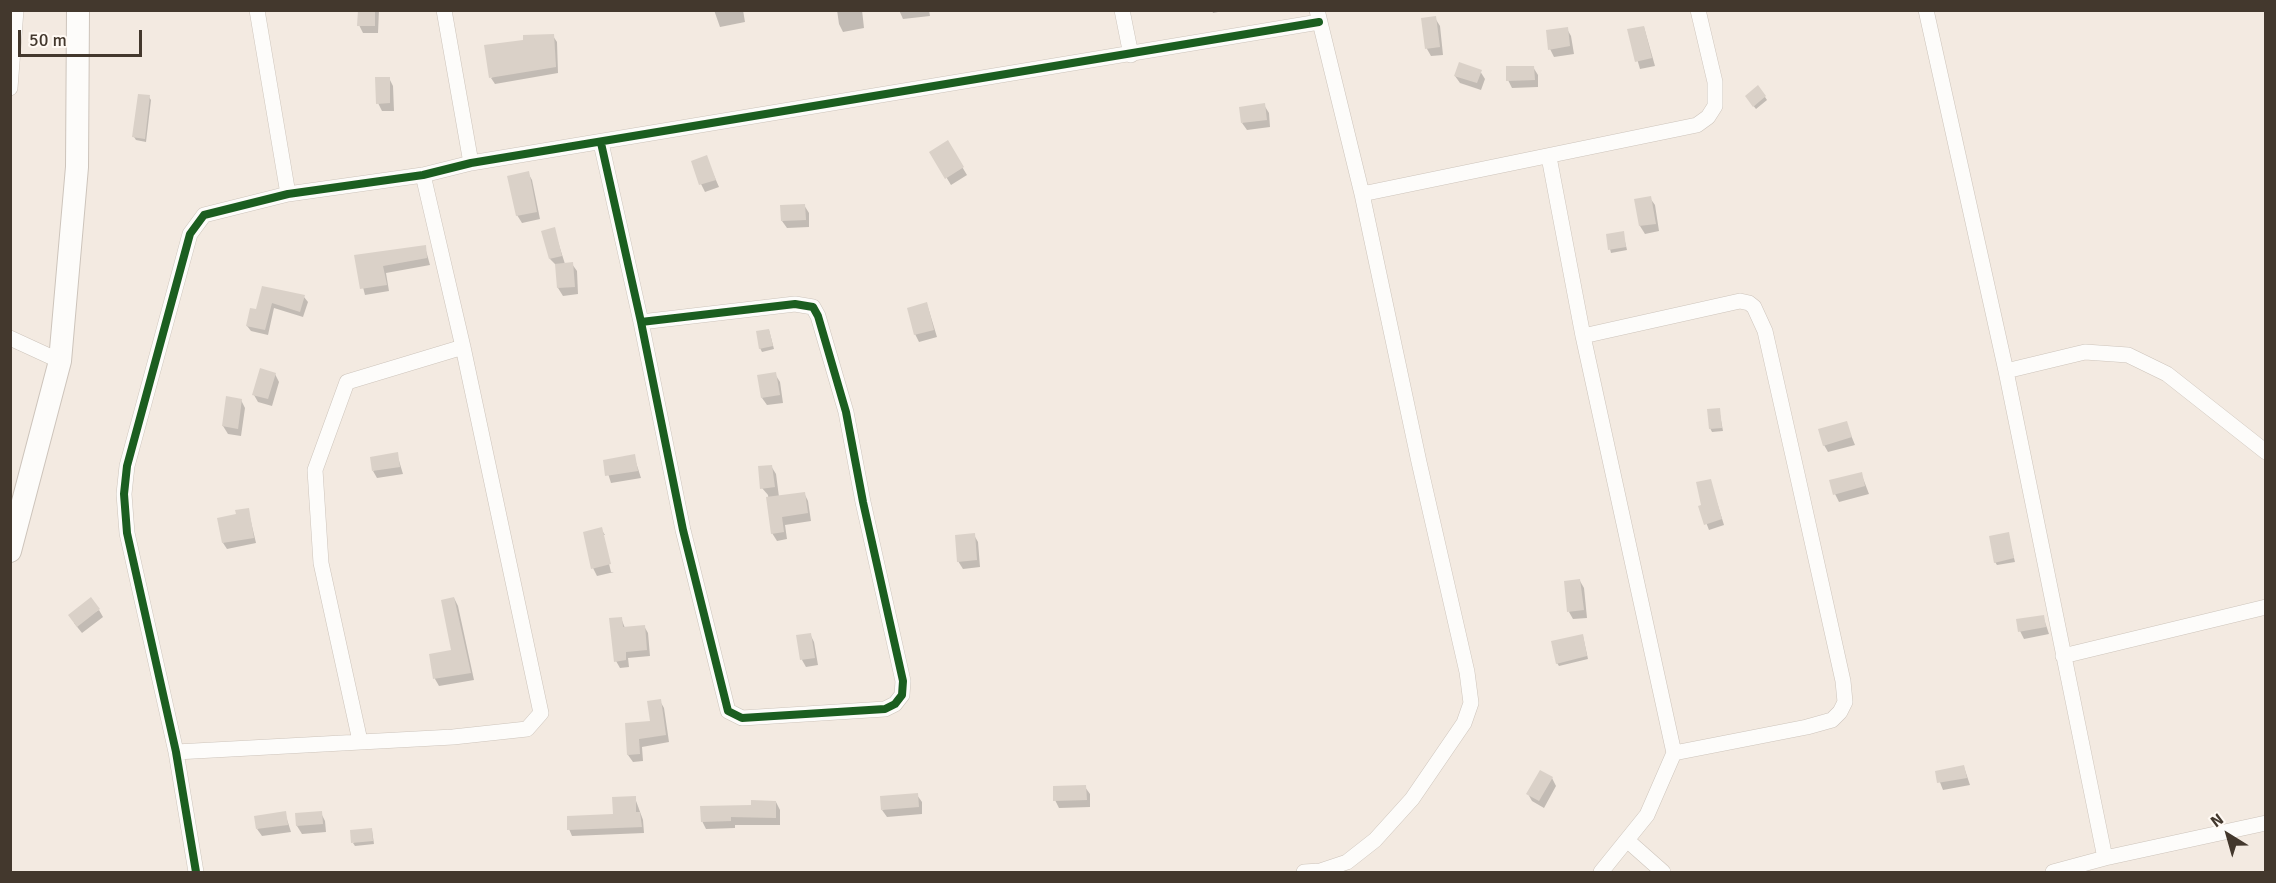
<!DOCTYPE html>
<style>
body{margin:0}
#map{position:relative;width:2276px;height:883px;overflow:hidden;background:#f3eae1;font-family:Signika,sans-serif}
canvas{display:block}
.frame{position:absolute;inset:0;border:12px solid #43382d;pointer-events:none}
.north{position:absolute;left:2198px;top:805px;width:60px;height:60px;-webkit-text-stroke:4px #fff9f3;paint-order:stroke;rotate:323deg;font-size:16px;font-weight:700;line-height:24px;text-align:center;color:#43382d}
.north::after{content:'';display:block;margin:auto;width:21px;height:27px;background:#43382d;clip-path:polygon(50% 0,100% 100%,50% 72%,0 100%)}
.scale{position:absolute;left:18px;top:30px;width:124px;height:27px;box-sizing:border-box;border:3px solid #43382d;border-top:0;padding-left:8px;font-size:18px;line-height:21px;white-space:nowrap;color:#43382d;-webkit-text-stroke:4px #fff9f3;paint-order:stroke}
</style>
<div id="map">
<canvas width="2276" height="883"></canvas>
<div class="frame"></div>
<div class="north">N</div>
<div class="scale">50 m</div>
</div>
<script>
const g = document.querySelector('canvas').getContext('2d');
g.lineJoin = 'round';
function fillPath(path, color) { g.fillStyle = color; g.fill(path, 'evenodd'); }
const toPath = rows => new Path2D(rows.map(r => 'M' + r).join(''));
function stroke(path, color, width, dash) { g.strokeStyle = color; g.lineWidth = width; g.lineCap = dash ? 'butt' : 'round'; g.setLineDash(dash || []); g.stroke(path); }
const shadow = toPath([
 [359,10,379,10,378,33,363,33,359,25],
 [714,10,743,10,745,22,720,27],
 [837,10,862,10,864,28,843,32,839,24],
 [899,10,929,10,930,16,903,19],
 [1212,10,1228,10,1213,13],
 [1435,18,1440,26,1443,55,1431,56,1427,49,1423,20],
 [1644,27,1655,66,1640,69,1629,31],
 [1567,29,1571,36,1574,54,1554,57,1550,49],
 [553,36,557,42,558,73,495,84,491,78],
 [1533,67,1538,75,1538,87,1512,88,1508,80],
 [1480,71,1485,79,1481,90,1460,83,1455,76],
 [389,78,393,86,394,111,382,111,378,103],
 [149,97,151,100,146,142,136,140,134,137],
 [1765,97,1767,100,1756,109,1748,99],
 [1264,105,1269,113,1270,127,1247,130,1242,123],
 [947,142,967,175,951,185,931,152],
 [706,157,719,187,705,192,701,184],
 [528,173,532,180,540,219,522,223,517,215],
 [1650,198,1655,205,1659,231,1645,234,1640,226,1636,200],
 [804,205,809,213,809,227,787,228,782,221],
 [554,229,565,264,572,264,577,271,578,294,563,296,558,288,557,266,550,259],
 [1623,233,1627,250,1611,253,1610,249],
 [425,247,430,265,386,273,389,291,365,295,355,256],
 [263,287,304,297,308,302,303,317,274,308,268,335,251,331,247,326,257,311],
 [927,304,937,337,919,342,915,334],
 [769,330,774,349,762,352,760,348],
 [275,374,279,382,272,406,258,402,254,395],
 [775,374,780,382,783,403,767,405,762,398],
 [241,400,245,408,241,436,228,434,223,426],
 [1719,409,1723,431,1712,432,1710,428],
 [1846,423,1855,445,1828,452,1824,445],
 [397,454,403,474,377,478,373,471],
 [634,456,641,478,611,483,604,461],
 [771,466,776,474,779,497,804,493,808,501,811,521,785,525,787,539,777,541,772,533,768,495,762,488],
 [1861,473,1869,494,1839,502,1835,494],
 [1710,480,1724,525,1709,530,1700,507,1703,506],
 [248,509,256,543,227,549,223,543],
 [601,529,605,535,602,535,611,572,614,572,597,576,593,568],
 [2008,534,2015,562,1997,565,1995,562],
 [974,535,978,542,980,567,963,569,958,561],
 [1580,581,1584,588,1587,618,1573,619,1569,612],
 [454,598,458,606,474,680,439,686,435,679,431,655,453,651],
 [99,610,103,617,82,633,74,623],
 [2043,616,2049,634,2024,639,2020,631],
 [621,618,625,628,644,626,648,633,650,656,628,658,629,667,620,668,616,661],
 [810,634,814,642,818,665,806,667,802,660],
 [1583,636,1588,659,1559,666,1557,663],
 [660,701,664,708,669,742,642,747,643,761,633,762,628,755,626,725,652,722],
 [1964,767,1970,785,1943,790,1936,772],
 [1552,778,1556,786,1544,808,1532,801,1528,794],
 [1085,787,1090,794,1090,807,1059,808,1055,800],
 [917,795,922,802,922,814,887,817,882,810],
 [635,798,643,820,644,833,572,836,569,829,614,815],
 [776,802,780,810,780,825,735,825,735,828,706,829,702,821],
 [285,813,291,832,262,836,257,829],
 [321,813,325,821,326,832,302,834,297,826,297,815],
 [372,830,374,844,355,846,353,843]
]);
const building = toPath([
 [358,10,375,10,375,26,357,26],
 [1436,16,1440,47,1425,49,1421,18],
 [1644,26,1652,58,1635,62,1627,29],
 [1568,27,1570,46,1548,50,1546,30],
 [554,34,556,67,489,78,484,45,523,40,523,35],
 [1459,62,1482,70,1477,83,1454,76],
 [1506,66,1534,66,1535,80,1506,81],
 [375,77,390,77,390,103,376,104],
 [1758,85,1766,96,1753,107,1745,96],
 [138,94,150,95,145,139,132,137],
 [1265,103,1267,120,1241,123,1239,107],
 [948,140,964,167,945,179,929,152],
 [707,155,716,180,699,185,691,161],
 [529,171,537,212,516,216,507,176],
 [1651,196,1656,224,1639,226,1634,199],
 [805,204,806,220,781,221,780,205],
 [555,227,562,256,549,259,541,231],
 [1624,231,1626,247,1608,250,1606,234],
 [426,245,427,258,383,266,387,285,360,289,354,255],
 [573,262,575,287,557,288,555,264],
 [262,286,305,295,300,312,272,303,265,330,246,326,250,308,256,309],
 [927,302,934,330,914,335,907,308],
 [769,329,773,346,759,349,756,331],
 [260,368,276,373,268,399,252,395],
 [776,372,780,395,761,398,757,375],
 [226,396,242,399,238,429,222,426],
 [1720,408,1722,428,1709,429,1707,409],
 [1847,421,1852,437,1823,446,1818,429],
 [398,452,400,467,372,471,370,457],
 [635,454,638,471,605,476,603,460],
 [772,465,775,487,760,489,758,466],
 [1862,472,1865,486,1833,495,1829,480],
 [1711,479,1722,519,1704,525,1698,506,1701,505,1696,482],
 [805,492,808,513,782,517,784,532,771,534,766,497],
 [249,508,254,538,222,543,217,518,236,514,235,510],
 [602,527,611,564,591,569,583,532],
 [2009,532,2014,558,1994,563,1989,536],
 [975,533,977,560,957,562,955,535],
 [1580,579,1584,610,1567,612,1564,581],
 [91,597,100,609,77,627,68,615],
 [454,597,471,673,433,679,429,654,451,650,441,600],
 [2044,615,2046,627,2018,632,2016,619],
 [622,617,623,627,645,625,647,650,626,652,626,660,614,662,609,618],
 [811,633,815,658,800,660,796,635],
 [1583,634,1587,656,1556,664,1551,641],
 [661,699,666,735,639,739,640,754,627,755,625,723,650,721,647,701],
 [1964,765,1967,778,1937,783,1935,771],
 [1540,770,1553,777,1539,801,1526,794],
 [1086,785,1087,800,1053,801,1053,786],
 [918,793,919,807,881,810,880,796],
 [636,796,636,812,640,812,642,827,567,830,567,816,613,814,612,797],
 [751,800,776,801,776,818,731,817,731,821,701,822,700,806,751,805],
 [286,811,288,825,256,829,254,816],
 [322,811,323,824,296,826,295,813],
 [372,828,373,841,351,843,350,830]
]);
const street = toPath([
 [257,10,288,194],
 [444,10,471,163],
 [1122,10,1131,55],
 [1926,10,2006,371,2105,858],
 [10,88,16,10],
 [601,143,641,322,683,530,728,711,742,718,885,709,895,704,902,695,903,681,863,502,846,412,818,316,813,307,795,304,641,322],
 [1549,157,1583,336,1674,753,1647,815,1601,872],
 [1362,194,1697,125,1708,117,1715,106,1715,82,1698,10],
 [1583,336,1740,301,1749,303,1754,307,1765,331,1798,478,1843,681,1845,702,1840,712,1832,720,1807,727,1674,753],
 [10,338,60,361],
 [2006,371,2085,352,2128,355,2167,374,2266,452],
 [2063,656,2266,607],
 [360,741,321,563,315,470,347,382,463,347],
 [176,752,453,737,527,729,541,713,463,347,423,175],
 [1628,841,1663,872],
 [196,872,176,752,127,533,124,494,127,466,190,234,204,215,288,194,423,175,471,163,1319,22],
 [1304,872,1320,871,1347,862,1375,840,1412,799,1464,723,1471,703,1467,672,1419,462,1362,194,1317,10],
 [2053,872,2105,858,2266,823]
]);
const secondary = toPath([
 [10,551,60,361,77,167,78,10]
]);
const cycleway = toPath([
 [601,143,641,322,683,530,728,711,742,718,885,709,895,704,902,695,903,681,863,502,846,412,818,316,813,307,795,304,641,322],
 [196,872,176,752,127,533,124,494,127,466,190,234,204,215,288,194,423,175,471,163,1319,22]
]);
fillPath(shadow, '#0003');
fillPath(building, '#dad1c8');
stroke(street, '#cdc4bb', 16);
stroke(secondary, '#cdc4bb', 24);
stroke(street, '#fdfcfa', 15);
stroke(secondary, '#fdfcfa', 22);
stroke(cycleway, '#1b5e20', 8);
</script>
